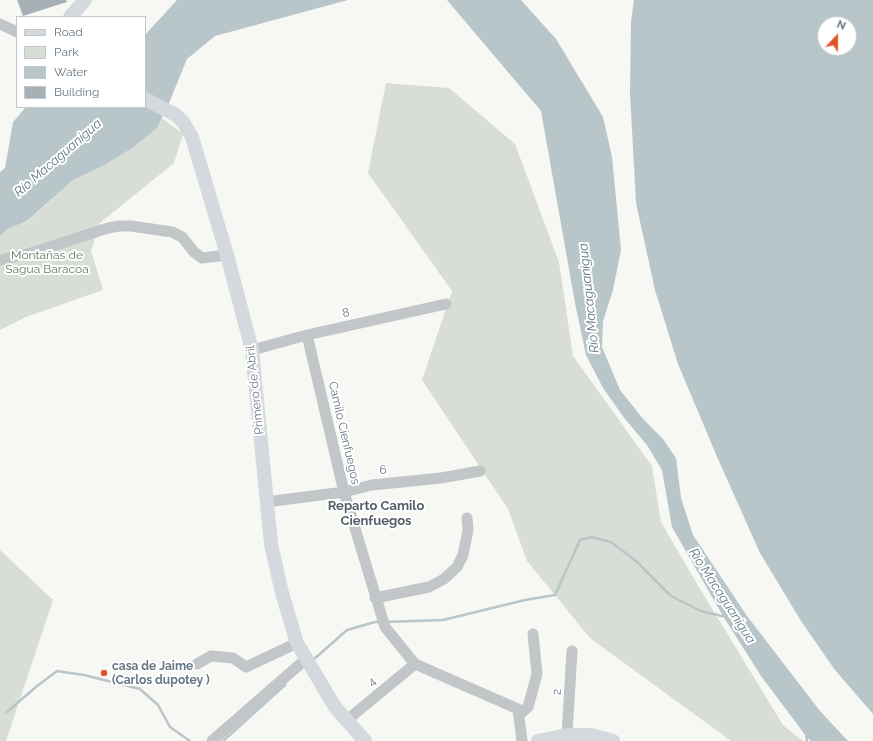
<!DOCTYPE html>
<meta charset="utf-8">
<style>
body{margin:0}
#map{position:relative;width:873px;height:741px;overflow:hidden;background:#f7f7f4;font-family:Raleway,sans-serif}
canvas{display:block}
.legend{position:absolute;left:16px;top:16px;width:130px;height:92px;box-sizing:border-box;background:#fff;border:1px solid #c2c9ce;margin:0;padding:5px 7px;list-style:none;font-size:12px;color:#667785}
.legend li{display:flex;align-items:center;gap:8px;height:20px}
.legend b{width:20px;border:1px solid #c2c9ce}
.north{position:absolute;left:817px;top:16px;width:40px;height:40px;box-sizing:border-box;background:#fff;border:1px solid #c2c9ce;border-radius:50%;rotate:22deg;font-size:11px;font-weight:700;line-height:16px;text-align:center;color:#667785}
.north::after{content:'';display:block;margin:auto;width:14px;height:18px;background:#e35328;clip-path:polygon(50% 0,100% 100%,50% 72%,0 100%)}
</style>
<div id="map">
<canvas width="873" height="741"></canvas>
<ul class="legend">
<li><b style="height:5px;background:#d4d9dd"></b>Road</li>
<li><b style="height:11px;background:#d8ded5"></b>Park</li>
<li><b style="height:11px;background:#b8c5c9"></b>Water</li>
<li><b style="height:11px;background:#a7b0b5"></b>Building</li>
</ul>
<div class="north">N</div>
</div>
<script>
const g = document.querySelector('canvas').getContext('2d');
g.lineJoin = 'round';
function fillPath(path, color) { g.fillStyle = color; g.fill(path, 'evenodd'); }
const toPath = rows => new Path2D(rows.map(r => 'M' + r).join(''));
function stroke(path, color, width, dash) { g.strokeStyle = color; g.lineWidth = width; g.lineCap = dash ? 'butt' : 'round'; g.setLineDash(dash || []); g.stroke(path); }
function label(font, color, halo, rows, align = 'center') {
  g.font = font + ' Raleway,sans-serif'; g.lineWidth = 4; g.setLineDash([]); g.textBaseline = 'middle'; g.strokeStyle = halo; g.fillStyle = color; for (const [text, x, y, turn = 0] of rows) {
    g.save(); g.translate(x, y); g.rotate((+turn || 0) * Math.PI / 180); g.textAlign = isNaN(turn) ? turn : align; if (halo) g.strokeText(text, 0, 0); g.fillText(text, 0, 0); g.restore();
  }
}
const green = toPath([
 [386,83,449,88,515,144,559,262,573,356,652,466,661,522,700,589,783,725,803,741,731,741,590,638,527,561,508,509,422,380,452,291,368,173],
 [162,118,183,134,174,163,100,223,91,251,103,290,26,317,0,330,0,236,8,229,28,221,73,180,103,166,134,147,157,128],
 [0,550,53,600,6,741,0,741]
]);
const water = toPath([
 [177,0,348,0,215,36,187,59,169,103,157,128,134,147,103,166,73,180,27,221,8,229,0,236,0,172,5,168,13,122,26,107,145,107,145,35],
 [447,0,521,0,556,39,603,117,612,157,621,250,613,290,603,321,602,347,620,390,644,420,663,439,676,458,681,498,693,535,747,616,820,711,848,741,811,741,806,736,761,676,723,616,672,527,662,470,647,445,625,419,603,388,586,355,575,303,541,111],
 [634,0,873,0,873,714,835,670,801,621,760,553,718,459,678,364,655,290,636,203,630,93,631,21],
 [825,24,849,24,849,48,825,48]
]);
const stream = toPath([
 [386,622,443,620,525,600,555,595,580,540,591,537,611,542,636,561,671,596,701,611,726,617],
 [313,660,347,630,375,622,381,622],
 [7,712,37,686,57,671,84,675,140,689,158,705,170,727,190,741],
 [806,734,807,741],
 [223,741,285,685]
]);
const building = toPath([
 [17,0,66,0,67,2,23,16]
]);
const minor = toPath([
 [0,24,17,32],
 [0,260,31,253,108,228,119,226,131,226,172,232,182,237,194,252,202,258,227,255],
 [307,335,344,492,385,627,415,664,518,709,522,741],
 [252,350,307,335,446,304],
 [266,502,344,492,372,485,441,478,480,471],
 [375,598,429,587,444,579,457,567,463,555,468,530,467,518],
 [197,664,211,656,233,658,246,667,297,643],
 [519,715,528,707,537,674,533,634],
 [347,720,415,664],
 [567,735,572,651],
 [212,741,306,659]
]);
const major = toPath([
 [70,17,85,0],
 [145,99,176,115,183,122,192,137,227,255,252,350,271,544,282,593,297,643,335,707,365,741],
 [538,741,567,735,591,735,613,741]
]);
const markers = [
 [104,673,4,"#e35328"]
];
const parkNames = [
 ["Montañas de",47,255],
 ["Sagua Baracoa",47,269]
];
const streetNames = [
 ["8",346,313,-13],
 ["Primero de Abril",255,390,-96],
 ["Camilo Cienfuegos",344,433,77],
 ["6",383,470,-5],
 ["4",372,682,-40],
 ["2",557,692,-87]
];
const poiNames = [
 ["casa de Jaime",112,666],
 ["(Carlos dupotey )",112,680]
];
const waterNames = [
 ["Río Macaguanigua",58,158,-41],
 ["Río Macaguanigua",589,298,-96],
 ["Río Macaguanigua",722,596,57]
];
const neighbourhoodNames = [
 ["Reparto Camilo",376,506],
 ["Cienfuegos",376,521]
];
fillPath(green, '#d8ded5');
fillPath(water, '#b8c5c9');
stroke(stream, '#b8c5c9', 2.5);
fillPath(building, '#a7b0b5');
stroke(minor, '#c2c6c9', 11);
stroke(major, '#d4d9dd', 14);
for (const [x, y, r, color] of markers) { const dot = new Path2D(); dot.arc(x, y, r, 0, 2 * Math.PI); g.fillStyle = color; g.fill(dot); stroke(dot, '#fff', 1.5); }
label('12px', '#667761', '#fff', parkNames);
label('12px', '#667785', '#fff', streetNames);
label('bold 12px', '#667785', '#fff', poiNames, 'left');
label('italic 13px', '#627981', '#fff', waterNames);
label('bold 13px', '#54606a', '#fff', neighbourhoodNames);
</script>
